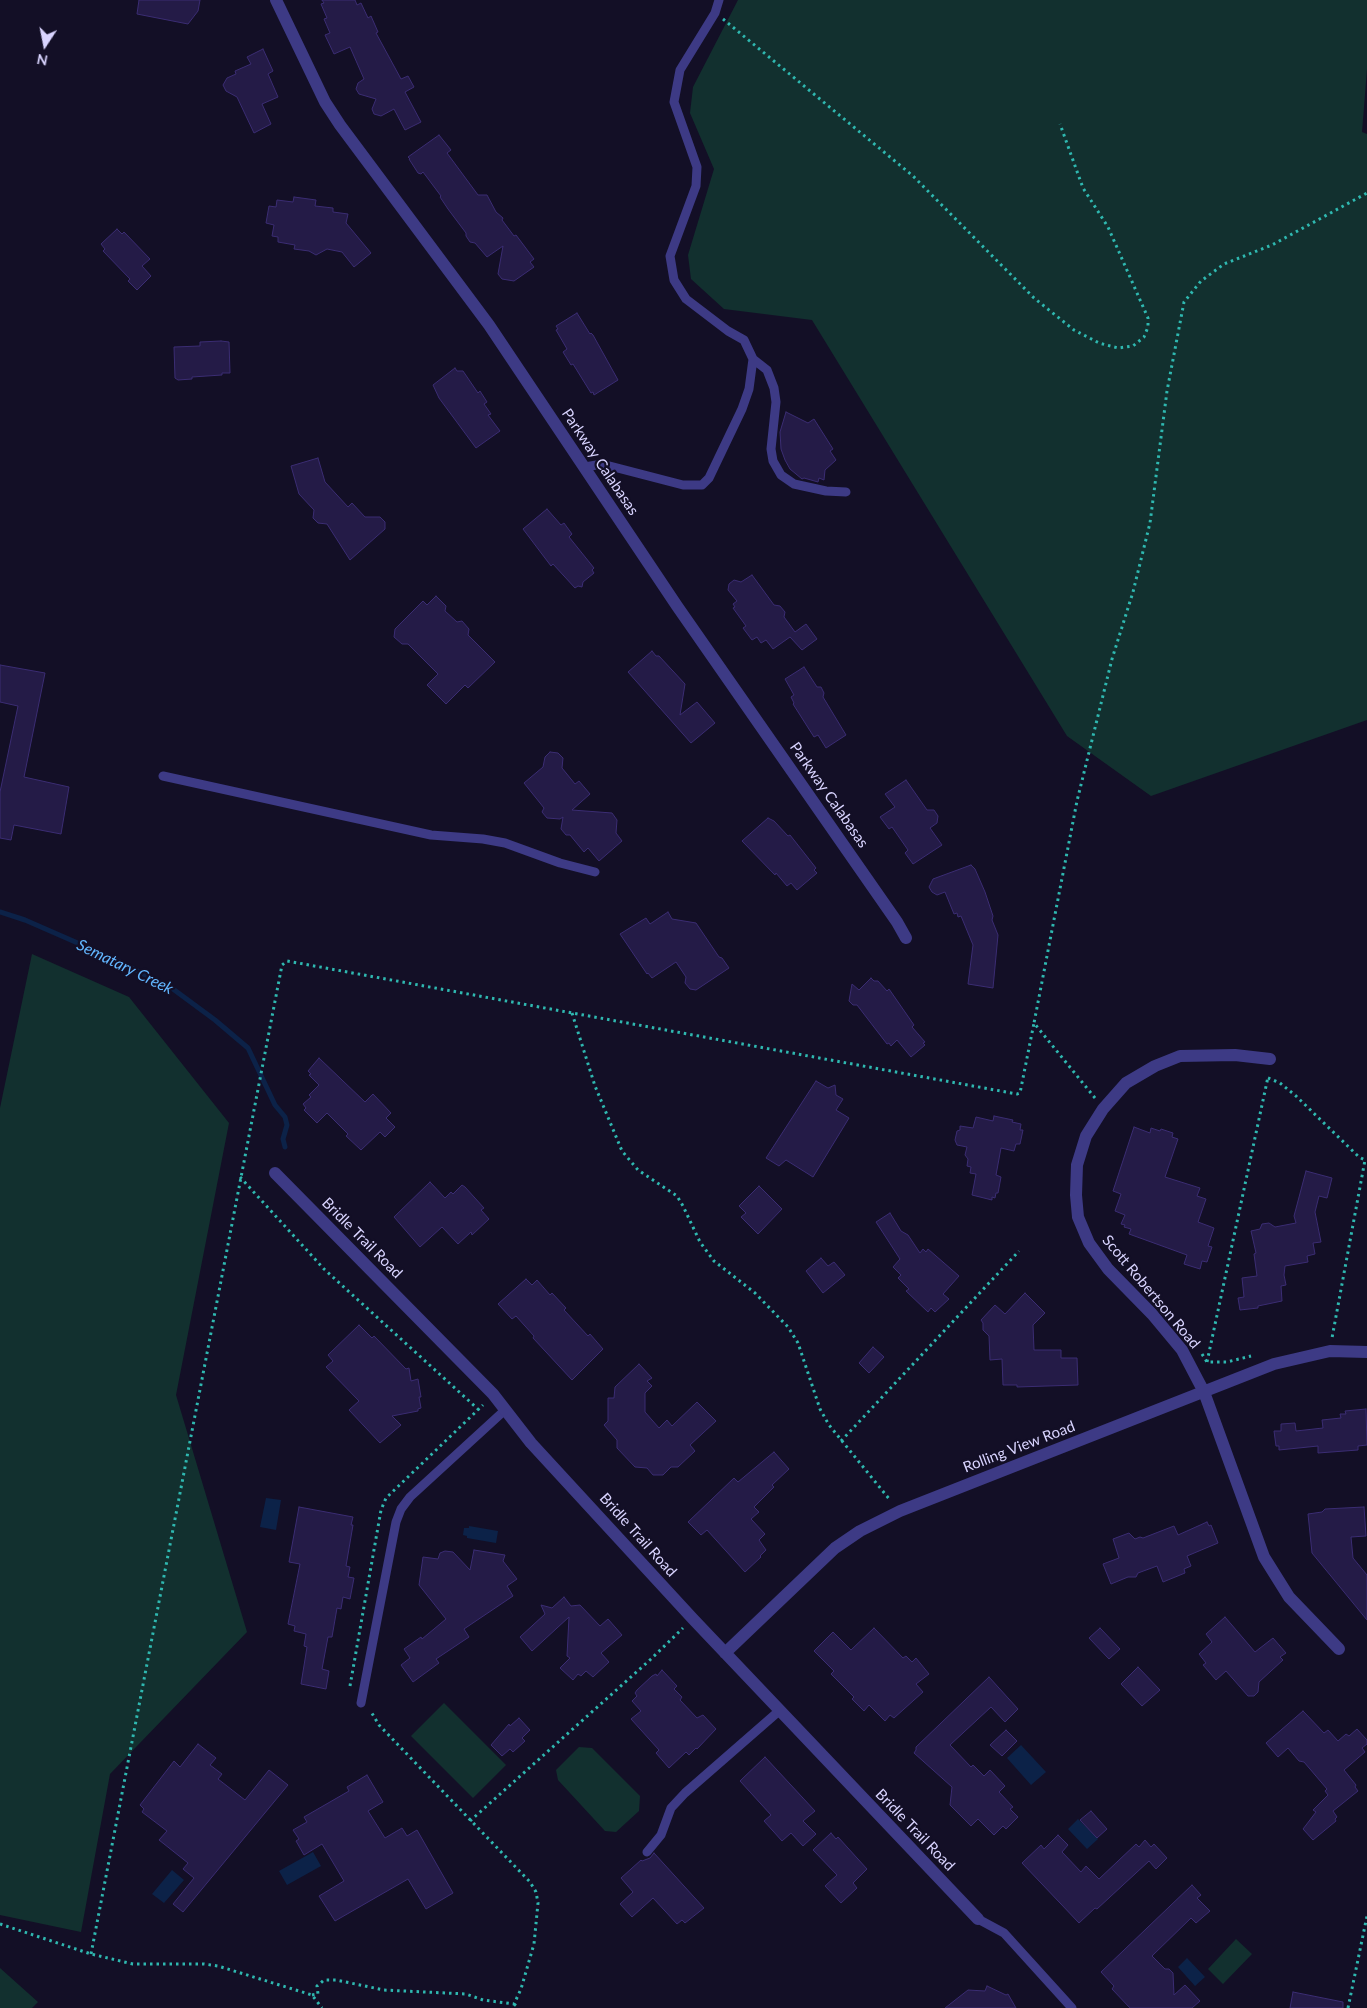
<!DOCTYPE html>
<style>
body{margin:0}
#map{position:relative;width:1367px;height:2008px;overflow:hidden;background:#130f26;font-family:Lato,sans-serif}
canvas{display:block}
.north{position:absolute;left:20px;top:20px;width:50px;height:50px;-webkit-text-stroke:4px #130f26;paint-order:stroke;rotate:191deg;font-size:14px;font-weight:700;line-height:20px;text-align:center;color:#d9d4ff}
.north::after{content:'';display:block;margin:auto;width:18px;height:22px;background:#d9d4ff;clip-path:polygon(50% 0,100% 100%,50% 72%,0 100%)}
</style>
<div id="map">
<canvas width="1367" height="2008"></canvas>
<div class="north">N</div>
</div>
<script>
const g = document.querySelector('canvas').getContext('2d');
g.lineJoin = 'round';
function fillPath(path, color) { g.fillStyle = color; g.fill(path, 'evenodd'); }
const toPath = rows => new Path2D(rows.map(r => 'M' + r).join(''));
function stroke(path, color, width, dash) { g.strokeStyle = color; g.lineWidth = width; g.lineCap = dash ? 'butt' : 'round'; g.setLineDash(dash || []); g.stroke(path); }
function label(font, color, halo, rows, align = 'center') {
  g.font = font + ' Lato,sans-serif'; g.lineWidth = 4.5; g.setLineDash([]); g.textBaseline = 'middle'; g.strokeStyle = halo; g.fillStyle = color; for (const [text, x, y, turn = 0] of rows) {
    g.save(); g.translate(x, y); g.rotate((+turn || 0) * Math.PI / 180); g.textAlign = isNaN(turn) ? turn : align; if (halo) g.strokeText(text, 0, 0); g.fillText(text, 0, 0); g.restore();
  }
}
const green = toPath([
 [738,0,1367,0,1367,69,1362,132,1367,134,1367,720,1151,796,1067,736,812,320,724,309,691,279,688,255,714,169,690,113,693,87],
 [32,954,129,997,229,1123,176,1395,247,1632,110,1774,81,1932,0,1915,0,1108],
 [444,1703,506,1765,473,1798,411,1736],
 [579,1747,592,1748,640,1796,639,1811,616,1832,605,1831,558,1780,556,1770],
 [1236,1939,1252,1954,1223,1984,1208,1969],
 [0,1968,38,2002,32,2008,0,2008]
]);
const water = toPath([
 [266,1498,281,1500,276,1530,260,1527],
 [469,1526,498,1531,496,1543,467,1538,467,1536,463,1535,464,1528,469,1528],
 [1021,1745,1046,1772,1031,1785,1007,1758],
 [1078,1819,1098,1839,1087,1849,1068,1829],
 [313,1852,321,1866,287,1885,279,1871],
 [172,1870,184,1880,164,1903,152,1894],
 [1187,1958,1205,1977,1195,1986,1178,1967]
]);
const stream = toPath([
 [0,912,25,920,112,958,173,989,215,1020,248,1048,275,1105,285,1117,287,1125,283,1139,285,1147]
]);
const building = toPath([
 [139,0,200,0,198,11,188,24,137,14,139,0],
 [322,0,355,0,357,5,361,3,368,18,371,16,378,32,376,33,401,79,408,76,414,87,405,92,421,122,405,130,394,109,381,116,374,114,372,109,376,99,359,94,356,89,358,83,364,79,350,47,334,54,325,35,330,33,324,19,327,18,321,4,324,3,322,0],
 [263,49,273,71,268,74,278,97,262,104,271,124,254,133,237,97,226,91,223,85,227,78,236,74,235,71,251,64,247,57,263,49],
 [439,135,451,150,447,153,478,195,487,195,496,212,503,218,502,220,514,236,516,235,534,259,530,262,534,267,514,281,502,279,498,274,503,246,487,257,475,243,470,242,466,236,466,233,448,209,440,197,441,196,423,172,421,174,418,173,409,159,410,159,408,157,439,135],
 [294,197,316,200,315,206,333,208,333,212,348,214,346,223,371,253,354,267,342,252,327,249,316,255,309,251,294,249,295,245,278,242,278,237,272,236,274,225,266,223,269,206,276,207,277,200,293,202,294,197],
 [117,229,122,234,124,232,150,259,142,266,151,276,137,290,128,281,130,279,103,251,105,249,101,244,117,229],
 [577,313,590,334,591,333,593,335,618,380,594,395,593,392,591,393,573,364,571,365,563,352,567,349,556,330,558,329,556,326,577,313],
 [221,341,229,342,230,373,222,373,222,375,192,377,192,379,178,380,175,378,174,347,200,346,200,342,221,341],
 [455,368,457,371,463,371,478,393,480,391,487,402,484,404,491,414,488,415,500,431,476,448,439,398,433,385,455,368],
 [786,412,808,423,814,419,833,449,830,451,836,460,825,470,824,480,819,478,818,482,804,478,802,479,790,469,785,460,781,449,780,432,786,412],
 [318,458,325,482,348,507,352,503,365,517,380,517,385,522,385,529,350,560,327,524,318,523,313,518,314,510,299,494,291,466,318,458],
 [547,509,561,525,564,523,572,534,569,537,594,568,592,570,594,573,583,582,582,587,578,586,575,588,553,564,551,566,523,529,547,509],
 [752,575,774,605,780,606,785,612,784,617,795,632,806,624,817,639,802,650,790,637,773,649,766,640,761,643,757,637,752,640,743,628,746,626,733,608,735,607,733,604,737,601,728,590,729,584,734,580,741,582,752,575],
 [436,596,446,606,445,611,457,622,462,621,469,629,468,635,495,662,468,688,465,685,446,704,427,685,438,674,408,644,402,644,394,637,395,629,423,601,427,605,436,596],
 [652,651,656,656,659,656,685,684,680,715,697,702,715,723,691,743,628,672,652,651],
 [0,665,45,673,24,777,69,787,61,834,14,825,11,840,0,838,0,792,18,706,0,702,0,665],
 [804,667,817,687,821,687,824,693,823,697,846,735,826,748,818,735,814,737,793,704,794,703,791,697,794,695,785,679,804,667],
 [550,752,558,753,563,758,562,768,575,784,579,781,590,794,572,810,612,813,617,820,616,833,622,841,599,861,588,848,584,852,570,835,566,835,561,829,563,817,560,819,547,818,542,812,544,808,524,783,543,767,545,757,550,752],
 [906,780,927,810,934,810,938,816,937,823,930,828,942,845,913,864,905,853,908,850,892,827,889,829,880,817,895,807,885,794,906,780],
 [768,818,774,821,788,836,790,835,816,868,814,870,817,873,797,890,791,883,787,886,776,873,775,875,742,841,768,818],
 [971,865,975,869,985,892,993,916,992,920,998,935,993,988,968,984,973,945,961,916,958,917,957,913,954,914,945,892,937,895,932,892,929,887,933,879,971,865],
 [668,912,672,919,696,923,719,957,722,958,729,968,696,990,690,989,685,983,686,977,676,962,652,978,648,973,647,974,620,934,646,918,650,924,668,912],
 [871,978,874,981,878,981,887,991,889,989,914,1025,912,1027,925,1042,923,1043,925,1045,911,1057,897,1040,891,1046,889,1043,887,1044,857,1005,853,1005,849,1001,852,984,859,990,871,978],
 [319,1058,365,1102,373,1094,391,1113,386,1118,395,1127,385,1137,380,1132,361,1150,346,1136,348,1134,327,1113,317,1123,304,1110,306,1108,303,1104,311,1097,309,1095,319,1085,309,1075,311,1074,308,1071,319,1058],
 [816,1081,828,1088,835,1085,836,1095,843,1099,836,1110,849,1118,813,1177,786,1160,779,1166,766,1158,816,1081],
 [994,1116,1013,1120,1012,1122,1021,1124,1020,1130,1023,1130,1020,1144,1016,1144,1014,1151,1001,1148,996,1175,1001,1177,998,1193,996,1193,995,1198,992,1197,992,1200,972,1195,976,1174,970,1173,971,1167,967,1166,968,1159,965,1155,967,1147,957,1145,955,1140,957,1131,960,1130,960,1126,973,1128,976,1117,993,1121,994,1116],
 [1134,1127,1150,1133,1151,1128,1160,1131,1161,1129,1173,1133,1172,1137,1178,1139,1165,1177,1200,1188,1197,1196,1206,1199,1198,1222,1214,1228,1208,1246,1212,1247,1207,1262,1202,1261,1200,1269,1184,1264,1187,1255,1129,1234,1131,1229,1124,1227,1125,1225,1121,1224,1125,1215,1115,1211,1121,1194,1113,1191,1134,1127],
 [1306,1171,1332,1178,1327,1198,1319,1196,1315,1212,1321,1242,1313,1243,1315,1254,1307,1256,1308,1262,1285,1266,1284,1275,1286,1285,1281,1286,1282,1301,1258,1306,1258,1308,1240,1310,1238,1298,1244,1297,1242,1278,1257,1276,1254,1254,1256,1253,1251,1231,1260,1229,1262,1224,1269,1223,1275,1227,1296,1223,1294,1216,1306,1171],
 [430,1182,445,1198,451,1192,453,1194,462,1185,465,1187,484,1208,481,1210,489,1219,472,1235,471,1232,458,1244,442,1227,420,1247,394,1217,430,1182],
 [759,1186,782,1209,758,1234,741,1217,746,1213,739,1206,759,1186],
 [890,1213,901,1231,908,1235,920,1253,923,1249,926,1252,928,1249,959,1276,943,1294,949,1299,935,1312,931,1308,928,1312,906,1291,909,1289,898,1278,901,1275,893,1267,900,1259,876,1222,890,1213],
 [821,1258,828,1266,834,1262,845,1275,823,1293,806,1271,821,1258],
 [526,1279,532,1285,537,1280,550,1295,552,1293,566,1308,564,1310,588,1336,590,1334,603,1349,572,1380,533,1338,534,1336,516,1316,512,1319,498,1304,526,1279],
 [1025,1293,1045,1313,1033,1325,1034,1350,1061,1350,1061,1358,1077,1358,1078,1385,1017,1387,1017,1385,1003,1385,1002,1359,990,1360,989,1336,983,1330,983,1323,981,1320,995,1305,1005,1314,1025,1293],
 [359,1325,372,1338,374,1336,406,1369,409,1368,411,1381,418,1379,421,1397,419,1397,421,1408,418,1409,418,1411,392,1416,401,1425,380,1443,349,1410,359,1401,326,1367,333,1361,328,1355,359,1325],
 [873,1347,884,1357,869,1373,859,1363,873,1347],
 [639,1364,652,1378,647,1381,652,1386,645,1393,645,1412,659,1428,667,1420,672,1426,697,1402,716,1421,690,1445,695,1451,678,1467,671,1467,663,1475,653,1475,647,1468,635,1467,617,1448,617,1440,604,1425,608,1421,608,1398,614,1398,615,1387,639,1364],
 [1366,1409,1367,1445,1358,1446,1358,1450,1318,1453,1318,1446,1279,1450,1279,1446,1276,1446,1274,1431,1281,1431,1281,1424,1295,1423,1296,1431,1323,1428,1322,1420,1341,1418,1340,1414,1346,1414,1345,1411,1366,1409],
 [774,1452,789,1469,772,1485,774,1487,754,1507,759,1512,751,1519,765,1534,759,1540,766,1550,760,1556,761,1557,745,1572,707,1530,701,1535,688,1522,734,1478,738,1482,774,1452],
 [299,1507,353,1517,351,1525,353,1525,346,1566,350,1567,348,1577,354,1578,350,1599,343,1597,341,1609,337,1608,332,1637,328,1637,322,1669,329,1671,326,1689,301,1684,307,1647,304,1646,306,1634,294,1631,295,1626,288,1624,300,1564,289,1562,299,1507],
 [1364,1507,1366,1536,1351,1537,1353,1558,1367,1575,1367,1620,1312,1553,1308,1514,1322,1512,1325,1509,1364,1507],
 [1207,1522,1209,1526,1211,1525,1218,1543,1187,1556,1191,1566,1184,1569,1185,1573,1163,1582,1157,1566,1138,1573,1136,1577,1128,1577,1111,1584,1103,1564,1119,1558,1113,1539,1129,1533,1135,1539,1140,1537,1143,1538,1174,1526,1178,1535,1207,1522],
 [474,1550,505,1555,503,1561,517,1579,507,1586,513,1596,464,1629,469,1637,436,1659,439,1663,413,1682,401,1665,410,1658,404,1649,421,1637,422,1639,446,1619,419,1585,423,1557,438,1559,440,1553,445,1551,453,1552,470,1570,474,1550],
 [564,1597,571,1606,580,1605,600,1626,608,1619,622,1635,601,1653,609,1662,593,1677,586,1671,581,1676,578,1674,573,1680,560,1668,570,1658,567,1656,569,1617,532,1651,520,1637,545,1614,541,1605,552,1608,564,1597],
 [1225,1617,1255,1652,1273,1638,1286,1653,1280,1657,1283,1660,1259,1682,1258,1692,1254,1696,1248,1696,1226,1671,1216,1680,1203,1665,1206,1663,1199,1654,1212,1642,1206,1634,1225,1617],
 [874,1628,903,1658,906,1656,912,1662,916,1658,929,1674,916,1684,923,1692,894,1718,890,1715,885,1721,869,1705,864,1711,852,1699,854,1697,831,1674,834,1671,814,1651,833,1632,851,1650,874,1628],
 [1100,1628,1120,1649,1109,1659,1089,1638,1100,1628],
 [1138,1667,1160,1690,1142,1706,1121,1684,1138,1667],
 [662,1670,677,1686,674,1689,682,1697,680,1700,697,1718,703,1715,716,1729,697,1749,696,1748,689,1755,686,1752,669,1768,656,1753,659,1750,631,1719,641,1711,632,1701,637,1696,635,1693,637,1690,652,1676,656,1674,657,1676,662,1670],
 [989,1677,1018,1709,1005,1722,991,1707,950,1745,971,1767,973,1765,984,1776,990,1770,1005,1786,999,1792,1013,1807,1010,1809,1018,1817,1006,1829,1003,1826,994,1835,978,1819,971,1826,950,1805,952,1787,914,1753,916,1750,916,1747,989,1677],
 [1303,1711,1324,1733,1328,1730,1338,1741,1346,1734,1349,1736,1357,1729,1367,1740,1367,1744,1362,1748,1365,1752,1344,1770,1356,1785,1355,1787,1358,1791,1333,1811,1337,1817,1335,1819,1336,1821,1313,1840,1303,1829,1316,1812,1313,1810,1328,1795,1325,1791,1327,1789,1304,1762,1299,1761,1288,1748,1278,1757,1266,1743,1303,1711],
 [519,1718,530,1730,522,1738,525,1741,513,1752,510,1749,502,1756,491,1745,509,1724,510,1726,519,1718],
 [1006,1730,1017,1741,1002,1756,990,1745,1006,1730],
 [198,1744,216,1758,210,1765,222,1774,218,1779,245,1800,269,1770,288,1785,183,1912,173,1904,194,1878,183,1869,188,1863,159,1840,167,1831,142,1812,144,1809,140,1805,174,1761,180,1767,198,1744],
 [765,1757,815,1811,803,1821,816,1834,803,1846,791,1833,782,1841,764,1821,771,1815,740,1781,765,1757],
 [367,1775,383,1802,368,1811,385,1838,402,1828,407,1836,417,1830,453,1893,426,1909,408,1879,335,1921,319,1896,344,1881,322,1844,304,1855,296,1841,299,1839,293,1830,307,1822,304,1817,349,1791,347,1787,367,1775],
 [1091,1811,1107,1829,1097,1838,1080,1820,1091,1811],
 [831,1833,836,1839,838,1837,867,1869,853,1883,857,1888,841,1903,825,1886,837,1875,813,1850,831,1833],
 [1058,1835,1068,1845,1062,1852,1081,1872,1086,1866,1099,1879,1136,1844,1139,1847,1145,1840,1151,1847,1154,1844,1167,1858,1156,1869,1149,1861,1097,1909,1095,1908,1079,1923,1022,1863,1041,1845,1044,1849,1058,1835],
 [654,1853,704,1908,685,1923,682,1920,677,1924,653,1898,632,1917,620,1904,633,1892,621,1878,641,1860,642,1861,650,1858,654,1853],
 [1192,1885,1201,1895,1197,1898,1210,1911,1196,1923,1191,1918,1152,1956,1165,1969,1169,1969,1173,1973,1174,1995,1185,1985,1200,2001,1192,2008,1130,2008,1112,1989,1114,1986,1101,1972,1192,1885],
 [987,1986,1006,1995,1008,1994,1016,2008,945,2008,968,1990,985,1991,987,1986],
 [1293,1992,1343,2002,1343,2008,1290,2008,1293,1992]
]);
const path = toPath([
 [723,19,913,176,1034,298,1074,330,1099,343,1118,348,1133,346,1144,337,1148,327,1148,318,1108,227,1083,188,1060,124],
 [572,1013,595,1086,622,1151,638,1170,677,1196,683,1206,700,1242,714,1261,755,1293,788,1327,798,1343,820,1409,829,1425,890,1500],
 [1268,1078,1280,1083,1296,1096,1359,1157,1365,1160,1332,1338],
 [1095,1098,1034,1023,1077,801,1112,659,1133,592,1150,523,1167,391,1184,302,1201,281,1224,264,1272,245,1367,193],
 [240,1177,324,1269,479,1410],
 [1202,1354,1207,1362,1227,1362,1251,1356],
 [1207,1362,1268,1077],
 [841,1441,1019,1251],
 [350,1686,381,1510,386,1498,483,1405],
 [470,1821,651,1659,683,1628],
 [0,1924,91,1954,133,1964,204,1964,218,1966,312,1995,322,2008],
 [91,1954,282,965,287,961,1017,1094,1020,1093,1034,1023],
 [312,1995,318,1994,317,1986,324,1980,336,1980,384,1990,466,1994,483,2000,514,2004,521,1989,534,1944,538,1903,536,1892,530,1882,379,1725,370,1710],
 [514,2004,519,2008],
 [1348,2008,1367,1916]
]);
const lane = toPath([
 [753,359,767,370,774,388,776,402,771,449,773,461,781,475,794,484,826,491,846,492],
 [585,467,602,464,683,485,702,485,709,478,742,409,749,389,753,359,744,340,728,331,686,299,674,280,670,256,696,186,697,167,674,102,680,70,715,13,719,0],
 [163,776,431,835,483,839,505,843,560,863,595,872],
 [361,1703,396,1522,401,1509,410,1497,505,1410],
 [647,1852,661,1835,671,1808,685,1793,779,1711],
 [978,1919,1004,1933,1072,2008]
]);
const street = toPath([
 [276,0,325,102,340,125,489,325,677,606,897,922,906,938],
 [1270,1059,1235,1055,1180,1056,1155,1066,1126,1083,1103,1109,1086,1136,1077,1165,1076,1195,1078,1217,1089,1243,1108,1269,1152,1314,1182,1350,1204,1392,1264,1557,1289,1597,1339,1649],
 [275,1173,493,1394,531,1443,693,1619,978,1919],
 [725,1653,835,1548,860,1531,900,1511,1274,1364,1330,1351,1367,1352]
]);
const streetNames = [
 ["Parkway Calabasas",600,462,56],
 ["Parkway Calabasas",829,795,55],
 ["Bridle Trail Road",362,1238,45],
 ["Scott Robertson Road",1151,1292,50],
 ["Rolling View Road",1019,1447,-21],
 ["Bridle Trail Road",638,1535,48],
 ["Bridle Trail Road",915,1830,46]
];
const waterNames = [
 ["Sematary Creek",125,967,26]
];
fillPath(green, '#12302f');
fillPath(water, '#0c2248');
stroke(stream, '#0c2248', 5);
fillPath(building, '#241b47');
stroke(building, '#3b2d73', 1);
stroke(path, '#2fb8b0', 3, [2.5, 4]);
stroke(lane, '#3d3a85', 9);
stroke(street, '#3d3a85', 12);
label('15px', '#d9d4ff', '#130f26', streetNames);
label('italic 16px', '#62b6ff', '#130f26', waterNames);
</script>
